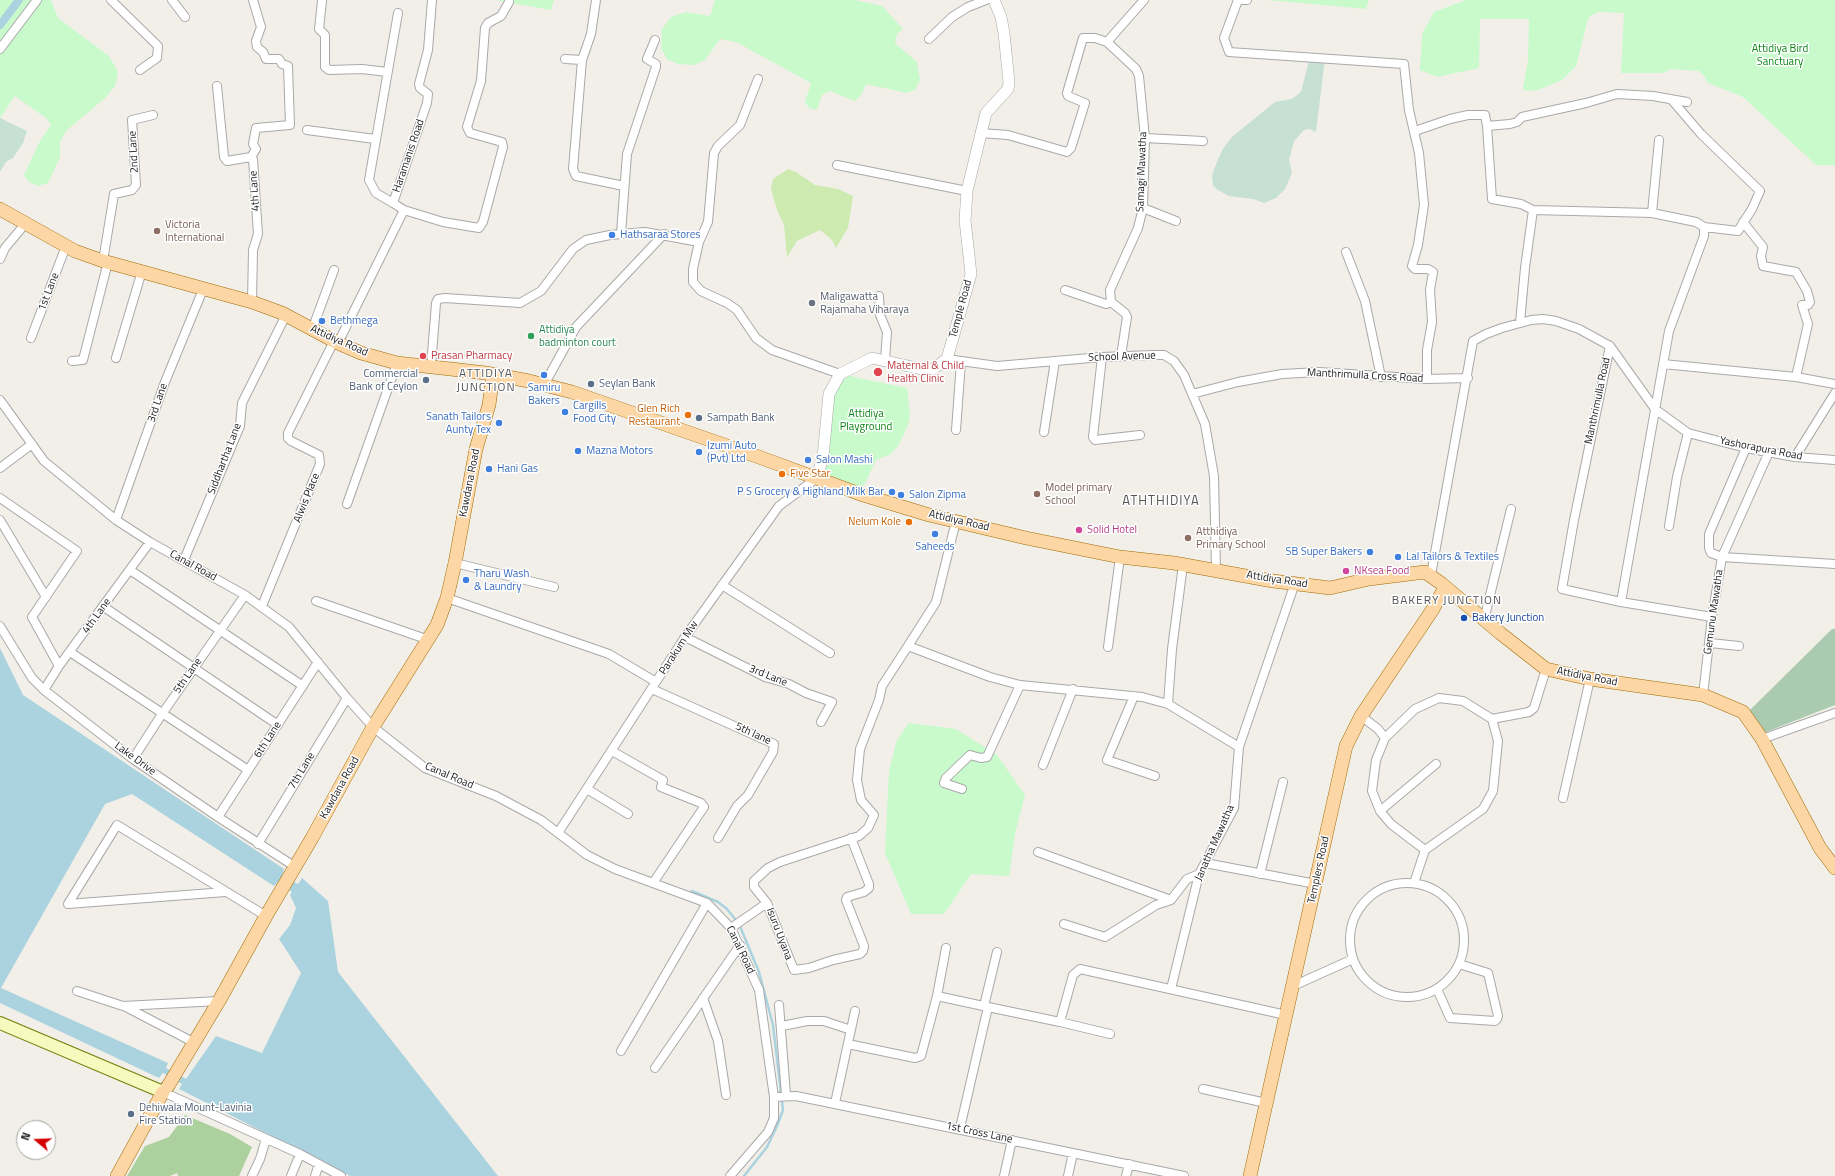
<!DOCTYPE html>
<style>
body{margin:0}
#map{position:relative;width:1835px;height:1176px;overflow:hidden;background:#f2efe9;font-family:"Titillium Web",sans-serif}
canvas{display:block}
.north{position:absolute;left:16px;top:1120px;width:40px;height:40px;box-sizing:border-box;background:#fff;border:1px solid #a7a7a7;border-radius:50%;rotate:289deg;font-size:11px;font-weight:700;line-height:16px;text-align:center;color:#222}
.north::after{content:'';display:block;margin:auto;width:14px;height:18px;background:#d40000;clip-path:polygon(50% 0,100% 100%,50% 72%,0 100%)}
</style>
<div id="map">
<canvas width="1835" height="1176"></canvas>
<div class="north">N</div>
</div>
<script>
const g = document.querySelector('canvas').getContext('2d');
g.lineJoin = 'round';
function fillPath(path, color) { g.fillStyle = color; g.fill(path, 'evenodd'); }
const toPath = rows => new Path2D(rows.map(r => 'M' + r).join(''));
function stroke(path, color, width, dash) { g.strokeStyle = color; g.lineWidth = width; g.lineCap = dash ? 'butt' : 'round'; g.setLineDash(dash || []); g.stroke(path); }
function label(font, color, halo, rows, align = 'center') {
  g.font = font + ' "Titillium Web",sans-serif'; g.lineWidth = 3; g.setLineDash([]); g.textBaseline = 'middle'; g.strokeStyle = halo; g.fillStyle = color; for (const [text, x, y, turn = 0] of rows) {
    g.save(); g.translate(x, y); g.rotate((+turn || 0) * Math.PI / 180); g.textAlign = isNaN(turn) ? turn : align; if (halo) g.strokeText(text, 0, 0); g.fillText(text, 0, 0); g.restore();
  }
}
const grass = toPath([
 [788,169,796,172,815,185,838,189,853,196,848,228,836,248,832,240,820,230,797,241,787,257,784,225,777,210,771,189,773,179]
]);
const forest = toPath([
 [185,1115,230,1134,252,1147,239,1176,178,1176,177,1173,170,1176,127,1176,145,1146,169,1137]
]);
const wetland = toPath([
 [1310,57,1325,58,1316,132,1310,129,1304,130,1294,141,1289,160,1292,173,1285,189,1276,198,1264,203,1253,199,1229,196,1218,190,1213,186,1212,175,1218,159,1224,147,1233,136,1275,102,1292,99,1301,92],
 [0,118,27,131,23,143,13,158,6,162,0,172]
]);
const cemetery = toPath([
 [1832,629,1835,629,1835,705,1761,734,1750,710]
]);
const park = toPath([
 [0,0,51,0,58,18,109,56,118,72,115,86,105,98,67,130,60,141,60,157,48,183,38,186,29,182,24,175,40,141,51,125,46,118,15,96,0,118],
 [496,0,554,0,551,10],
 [715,0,855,0,882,6,903,29,897,34,895,43,917,62,920,80,915,90,907,93,866,84,861,95,855,101,830,91,822,95,817,110,809,108,805,102,811,83,736,42,720,39,705,60,694,65,678,64,667,59,661,48,662,29,671,17,686,12,710,16],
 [1268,0,1369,0,1366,9],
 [1466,0,1835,0,1835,165,1816,165,1743,97,1708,83,1704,76,1699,71,1671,69,1663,73,1621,73,1624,13,1598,12,1592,15,1588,19,1576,66,1562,80,1538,90,1525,91,1523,88,1528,60,1529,19,1480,19,1479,68,1437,77,1420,70,1422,34,1434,12],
 [840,374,907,388,910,415,908,425,899,445,891,454,876,460,860,494,817,478,826,424],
 [909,723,956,729,997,755,1025,795,1015,834,1009,876,971,874,944,914,911,914,885,853,889,771,897,740]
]);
const water = toPath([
 [0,648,23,695,284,869,282,876,298,884,302,878,328,901,338,972,498,1176,350,1176,179,1089,182,1084,163,1073,159,1078,0,1003],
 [132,794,274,886,278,882,292,892,290,895,296,908,290,925,279,939,301,973,262,1053,216,1036,186,1079,166,1068,168,1063,1,988,105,804]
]);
const stream = toPath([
 [692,891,718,902,727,909,739,924,759,972,773,1025,783,1110,777,1126,767,1147,744,1176]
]);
const canal = toPath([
 [0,25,19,0]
]);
const minor = toPath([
 [111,0,158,46,157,58,140,70],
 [172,0,185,17],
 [596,0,591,34,582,60,573,169,576,176,624,186],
 [1238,0,1224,38,1229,52,1404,64,1409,110,1419,153,1424,205,1418,245,1412,266,1415,269,1428,269,1433,272,1430,290,1432,322,1427,350,1427,379],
 [1240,0,1247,0],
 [322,1,319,29,325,35,325,67,329,70,362,69,387,72],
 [929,39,952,17,968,7,986,0],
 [1107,42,1144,0],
 [0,49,37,0],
 [565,59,582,60],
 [758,79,740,125,718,146,714,153,708,222,699,242,693,269,693,282,701,291,727,303,737,310,756,338,772,350,840,374],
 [217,86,224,157,227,161,251,157,253,159,258,234,253,250,252,302],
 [1671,99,1701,134,1760,191,1752,209,1738,231,1704,227],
 [1487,126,1492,199,1521,204,1533,210],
 [307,130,375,139],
 [1415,131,1450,119,1468,115,1485,115,1487,126,1510,124,1517,122,1522,117,1586,103,1617,94,1653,96,1687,102],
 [980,133,1008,135,1067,152,1071,148,1085,103,1068,96,1067,93,1083,38,1095,38,1107,42,1136,69,1139,76,1145,138,1143,208,1138,228,1110,290,1111,302,1125,313,1127,317,1121,356],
 [1145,138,1203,141],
 [251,157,256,149,253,144,256,128,290,125,288,66,282,64,279,59,266,59,263,52,257,47,256,41,261,27,253,0],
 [837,165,967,191],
 [393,203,376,193,369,180,398,13],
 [1143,208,1176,221],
 [404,210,443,222,479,228,483,222,503,147,502,142,470,133,467,127,481,81,485,28,488,23,501,16,509,2],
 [1652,213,1659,140],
 [1743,222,1763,247,1761,256,1763,266,1796,272,1807,291,1810,302,1808,305,1802,305,1808,324,1796,377],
 [621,233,627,154,656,67,656,64,647,59,655,40],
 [1346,252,1365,301,1381,377],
 [0,259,5,248,25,224],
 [103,261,114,194,132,190,136,185,132,120,153,115],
 [1065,290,1106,304,1111,302],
 [879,296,880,315,887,332,885,360],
 [1520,323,1525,268,1533,210,1652,213,1696,222,1704,227,1704,236,1669,331,1621,602],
 [312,330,334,270],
 [31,338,66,246],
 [338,343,404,210,393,203,427,103,428,94,420,88,419,84,428,50,432,0],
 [1610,346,1655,409,1688,433,1677,477,1669,526],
 [1102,357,1093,437,1095,440,1140,435],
 [116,358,142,271],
 [947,359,997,366,1102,357,1153,355,1164,355,1174,361,1184,375,1205,424,1214,476,1216,571],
 [72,361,83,360,108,262],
 [1663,364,1796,377,1835,384],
 [431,367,436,303,438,299,445,298,520,303,541,291,573,249,586,240,610,235,645,232,699,242],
 [544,385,576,327,664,234],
 [1192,394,1238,382,1282,374,1319,372,1427,379,1468,378],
 [0,400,44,461,116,520,150,542,245,595,289,627,347,698,373,727,425,768,496,796,541,820,587,855,615,869,707,903,731,928,759,990,774,1097,774,1118,768,1132,730,1176],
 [956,430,961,362],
 [1044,432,1055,361],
 [1688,433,1746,448,1795,457,1835,460],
 [1769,452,1722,557,1835,564],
 [1795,457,1835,393],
 [0,468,32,444],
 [0,498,77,551,32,617,59,666],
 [347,504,397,363],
 [0,520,46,597],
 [116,520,165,382,204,287],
 [956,521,936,602,908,646,990,677,1020,685,1142,697,1168,704,1239,747],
 [184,560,240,426,242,403,286,315],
 [455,563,554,587],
 [130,570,303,686],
 [1431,575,1473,341,1486,334,1502,328,1531,320,1543,319,1556,321,1579,329,1610,346,1574,520,1562,589,1621,602,1712,617],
 [722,585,830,653],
 [447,598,609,654,656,682],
 [316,601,429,640],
 [262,606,320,464,319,455,291,441,288,438,288,433,334,341],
 [104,607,278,725],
 [1484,620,1511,509],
 [0,626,32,678,44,690,133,759,218,817,294,866],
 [685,637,765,677,789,684,806,693,832,702,821,722],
 [1710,643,1739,646],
 [1108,647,1120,557],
 [70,652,248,770],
 [652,689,774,744,773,752,748,795,737,806,718,838],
 [44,690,59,666,150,542],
 [1703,695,1712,617,1722,557,1711,553,1709,548,1709,534,1746,448],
 [1134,696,1107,760,1155,776],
 [1168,704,1172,649,1183,565],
 [1361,716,1378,729,1385,738],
 [1492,719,1529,712,1534,708,1546,669],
 [1762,739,1835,713],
 [612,751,663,780,661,787,701,803,704,807,653,883],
 [133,759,162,714,245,595],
 [1043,765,1073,689],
 [587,789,628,814],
 [962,789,944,783,946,778,970,755,981,758,987,757,1020,685],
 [1563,798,1590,679],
 [1380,811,1436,764],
 [218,817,318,662],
 [558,833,685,637,779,506,817,478],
 [851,838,869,884,869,888,864,892,847,897,846,900,864,946,863,951,860,954,833,960,809,968,794,970,767,903,754,887,754,881,768,868,780,862,859,836,868,828,874,815,861,800,857,780,860,749,879,700,882,686,908,646],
 [258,844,347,698],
 [1038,852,1171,900],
 [1205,863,1316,884],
 [1260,874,1283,782],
 '1350 940a57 57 0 1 1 114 0a57 57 0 1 1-114 0Z',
 [1414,883,1425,850,1391,824,1380,811,1372,791,1376,760,1385,738,1415,709,1439,698,1463,701,1492,719,1498,741,1493,791,1483,809,1425,850],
 [225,892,68,904,117,825,266,916],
 [1064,924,1105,937,1156,905,1171,900,1187,879,1199,874],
 [731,928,767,903],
 [1293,986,1353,959],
 [1171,989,1199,874,1234,808,1239,747,1295,583],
 [1437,989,1450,1018,1495,1021,1497,1019,1498,1016,1488,973,1459,964],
 [77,991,123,1006,219,1001],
 [937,996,988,1007],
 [703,998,718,1041,726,1095],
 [779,1005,786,1095],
 [124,1006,193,1042],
 [984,1006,997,952],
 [1060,1022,1110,1034],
 [782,1026,807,1021,824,1021,851,1030],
 [848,1044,915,1058,921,1056,937,996,946,948],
 [621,1051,707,903],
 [655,1068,740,945],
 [1203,1089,1266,1103],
 [163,1092,300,1154,341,1176],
 [774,1097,796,1096,1184,1176],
 [835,1103,855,1011],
 [960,1128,988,1007,1060,1022,1073,975,1080,969,1286,1015],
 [252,1176,260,1159,266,1139],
 [291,1176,300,1154],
 [315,1176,319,1164],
 [1004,1176,1012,1140],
 [1068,1176,1073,1153],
 [1126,1176,1129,1164]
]);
const tertiary = toPath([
 [817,478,823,457,829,394,840,374,872,358,926,370,933,369,947,359,971,274,965,220,967,191,986,113,1008,89,1009,82,1004,33,1001,17,994,0]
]);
const secondary = toPath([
 [0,1023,163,1092,168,1086]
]);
const primary = toPath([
 [0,209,75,251,103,261,252,302,282,313,338,343,361,353,397,363,486,373,529,381,572,392,756,456,860,494,929,515,1026,538,1120,557,1174,563,1273,581,1314,586,1330,588,1369,579,1425,572,1442,584,1500,633,1546,669,1590,679,1703,695,1743,712,1762,739,1820,848,1835,868],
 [168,1086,219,1001,266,916,312,838,373,727,437,625,447,598,455,563,476,449,489,405,493,375],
 [117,1176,163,1092],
 [1250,1176,1346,746,1361,716,1433,609,1445,587]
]);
const markers = [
 [157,231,4,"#8d6e63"],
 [612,235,4,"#3f7fe0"],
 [812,303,4,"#6b7280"],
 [322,321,4,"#3f7fe0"],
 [531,336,4,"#2e9e5b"],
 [423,356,4,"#e0444e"],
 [878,372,5,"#e0444e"],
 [544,375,4,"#3f7fe0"],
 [426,380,4,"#5c6f8a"],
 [591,384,4,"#5c6f8a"],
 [565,412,4,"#3f7fe0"],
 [688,415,4,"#e8710a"],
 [699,418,4,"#5c6f8a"],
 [499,423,4,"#3f7fe0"],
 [578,451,4,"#3f7fe0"],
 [699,452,4,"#3f7fe0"],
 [808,460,4,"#3f7fe0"],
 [489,469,4,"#3f7fe0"],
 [782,474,4,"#e8710a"],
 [892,492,4,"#3f7fe0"],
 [1037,494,4,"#8d6e63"],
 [901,495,4,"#3f7fe0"],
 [909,522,4,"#e8710a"],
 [1079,530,4,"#d1479c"],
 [935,534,4,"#3f7fe0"],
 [1188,538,4,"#8d6e63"],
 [1370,552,4,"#3f7fe0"],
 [1398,557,4,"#3f7fe0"],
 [1346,571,4,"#d1479c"],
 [466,580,4,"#3f7fe0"],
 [1464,618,4,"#1a4fb4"],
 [131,1114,4,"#5c6f8a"]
];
const parkNames = [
 ["Attidiya Bird",1780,49],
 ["Sanctuary",1780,62],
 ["Attidiya",866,414],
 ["Playground",866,427]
];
const streetNames = [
 ["2nd Lane",134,152,-93],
 ["Haramanis Road",409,156,-71],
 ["Samagi Mawatha",1142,172,-88],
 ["4th Lane",255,191,-94],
 ["1st Lane",49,292,-69],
 ["Temple Road",961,309,-75],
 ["Attidiya Road",339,341,24],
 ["School Avenue",1122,357,-2],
 ["Manthrimulla Cross Road",1365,376,3],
 ["Manthrimulla Road",1598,401,-78],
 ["3rd Lane",158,403,-71],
 ["Yashorapura Road",1761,449,11],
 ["Siddhartha Lane",225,459,-69],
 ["Kawdana Road",470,483,-79],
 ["Alwis Place",307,498,-68],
 ["Attidiya Road",959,521,13],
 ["Canal Road",193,566,29],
 ["Attidiya Road",1277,580,9],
 ["Gemunu Mawatha",1714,612,-82],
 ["4th Lane",97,616,-54],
 ["Parakum Mw",679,648,-57],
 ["5th Lane",188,676,-55],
 ["3rd Lane",768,676,22],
 ["Attidiya Road",1587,677,11],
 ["5th lane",753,734,25],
 ["6th Lane",268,740,-57],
 ["Lake Drive",135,759,36],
 ["7th Lane",302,771,-59],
 ["Canal Road",449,776,23],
 ["Kawdana Road",340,788,-61],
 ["Janatha Mawatha",1215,843,-66],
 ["Templers Road",1319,870,-78],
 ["Isuru Uyana",779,934,69],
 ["Canal Road",740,950,64],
 ["1st Cross Lane",979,1133,12]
];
const educationNames = [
 ["Victoria",165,225],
 ["International",165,238],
 ["Model primary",1045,488],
 ["School",1045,501],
 ["Atthidiya",1196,532],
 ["Primary School",1196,545]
];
const shopNames = [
 ["Hathsaraa Stores",620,235],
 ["Bethmega",330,321],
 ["Samiru",544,388,"center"],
 ["Bakers",544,401,"center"],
 ["Cargills",573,406],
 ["Food City",573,419],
 ["Sanath Tailors",491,417,"right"],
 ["Aunty Tex",491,430,"right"],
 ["Izumi Auto",707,446],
 ["(Pvt) Ltd",707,459],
 ["Mazna Motors",586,451],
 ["Salon Mashi",816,460],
 ["Hani Gas",497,469],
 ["P S Grocery & Highland Milk Bar",884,492,"right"],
 ["Salon Zipma",909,495],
 ["Saheeds",935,547,"center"],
 ["SB Super Bakers",1362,552,"right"],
 ["Lal Tailors & Textiles",1406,557],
 ["Tharu Wash",474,574],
 ["& Laundry",474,587]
];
const worshipNames = [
 ["Maligawatta",820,297],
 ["Rajamaha Viharaya",820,310]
];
const leisureNames = [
 ["Attidiya",539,330],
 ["badminton court",539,343]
];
const healthNames = [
 ["Prasan Pharmacy",431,356],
 ["Maternal & Child",887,366],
 ["Health Clinic",887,379]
];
const serviceNames = [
 ["Commercial",418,374,"right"],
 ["Bank of Ceylon",418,387,"right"],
 ["Seylan Bank",599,384],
 ["Sampath Bank",707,418],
 ["Dehiwala Mount-Lavinia",139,1108],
 ["Fire Station",139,1121]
];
const foodNames = [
 ["Glen Rich",680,409],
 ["Restaurant",680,422],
 ["Five Star",790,474,"left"],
 ["Nelum Kole",901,522]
];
const hotelNames = [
 ["Solid Hotel",1087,530],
 ["NKsea Food",1354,571]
];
const transitNames = [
 ["Bakery Junction",1472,618]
];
const neighbourhoodNames = [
 ["ATTIDIYA",486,374],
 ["JUNCTION",486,388],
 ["BAKERY JUNCTION",1447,601]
];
const quarterNames = [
 ["ATHTHIDIYA",1161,502]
];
fillPath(grass, '#cdebb0');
fillPath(forest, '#add19e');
fillPath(wetland, '#c6e0d4');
fillPath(cemetery, '#aacbaf');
fillPath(park, '#c8facc');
fillPath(water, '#aad3df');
stroke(stream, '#aad3df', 2.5);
stroke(canal, '#aad3df', 8);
stroke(minor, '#a9a9a9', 10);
stroke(tertiary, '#a9a9a9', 12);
stroke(secondary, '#707d05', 14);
stroke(primary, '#a06b00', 14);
stroke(minor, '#fff', 8);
stroke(tertiary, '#fff', 11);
stroke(secondary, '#f7fabf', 12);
stroke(primary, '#fcd6a4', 13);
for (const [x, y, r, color] of markers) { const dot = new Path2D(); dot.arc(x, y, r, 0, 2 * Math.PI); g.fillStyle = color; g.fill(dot); stroke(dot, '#fff', 1.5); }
label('11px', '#0c8416', '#fff', parkNames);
label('11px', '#222', '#fff', streetNames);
label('11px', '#785e54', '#fff', educationNames, 'left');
label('11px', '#366cbe', '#fff', shopNames, 'left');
label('11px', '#5b616d', '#fff', worshipNames, 'left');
label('11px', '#27864d', '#fff', leisureNames, 'left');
label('11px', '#be3a42', '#fff', healthNames, 'left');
label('11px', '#4e5e75', '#fff', serviceNames, 'left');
label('11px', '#c56008', '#fff', foodNames, 'right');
label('11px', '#b23c85', '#fff', hotelNames, 'left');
label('11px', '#164399', '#fff', transitNames, 'left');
g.letterSpacing = '1px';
label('12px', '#555', '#fff', neighbourhoodNames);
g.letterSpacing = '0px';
g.letterSpacing = '1px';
label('13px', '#555', '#fff', quarterNames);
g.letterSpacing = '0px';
</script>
